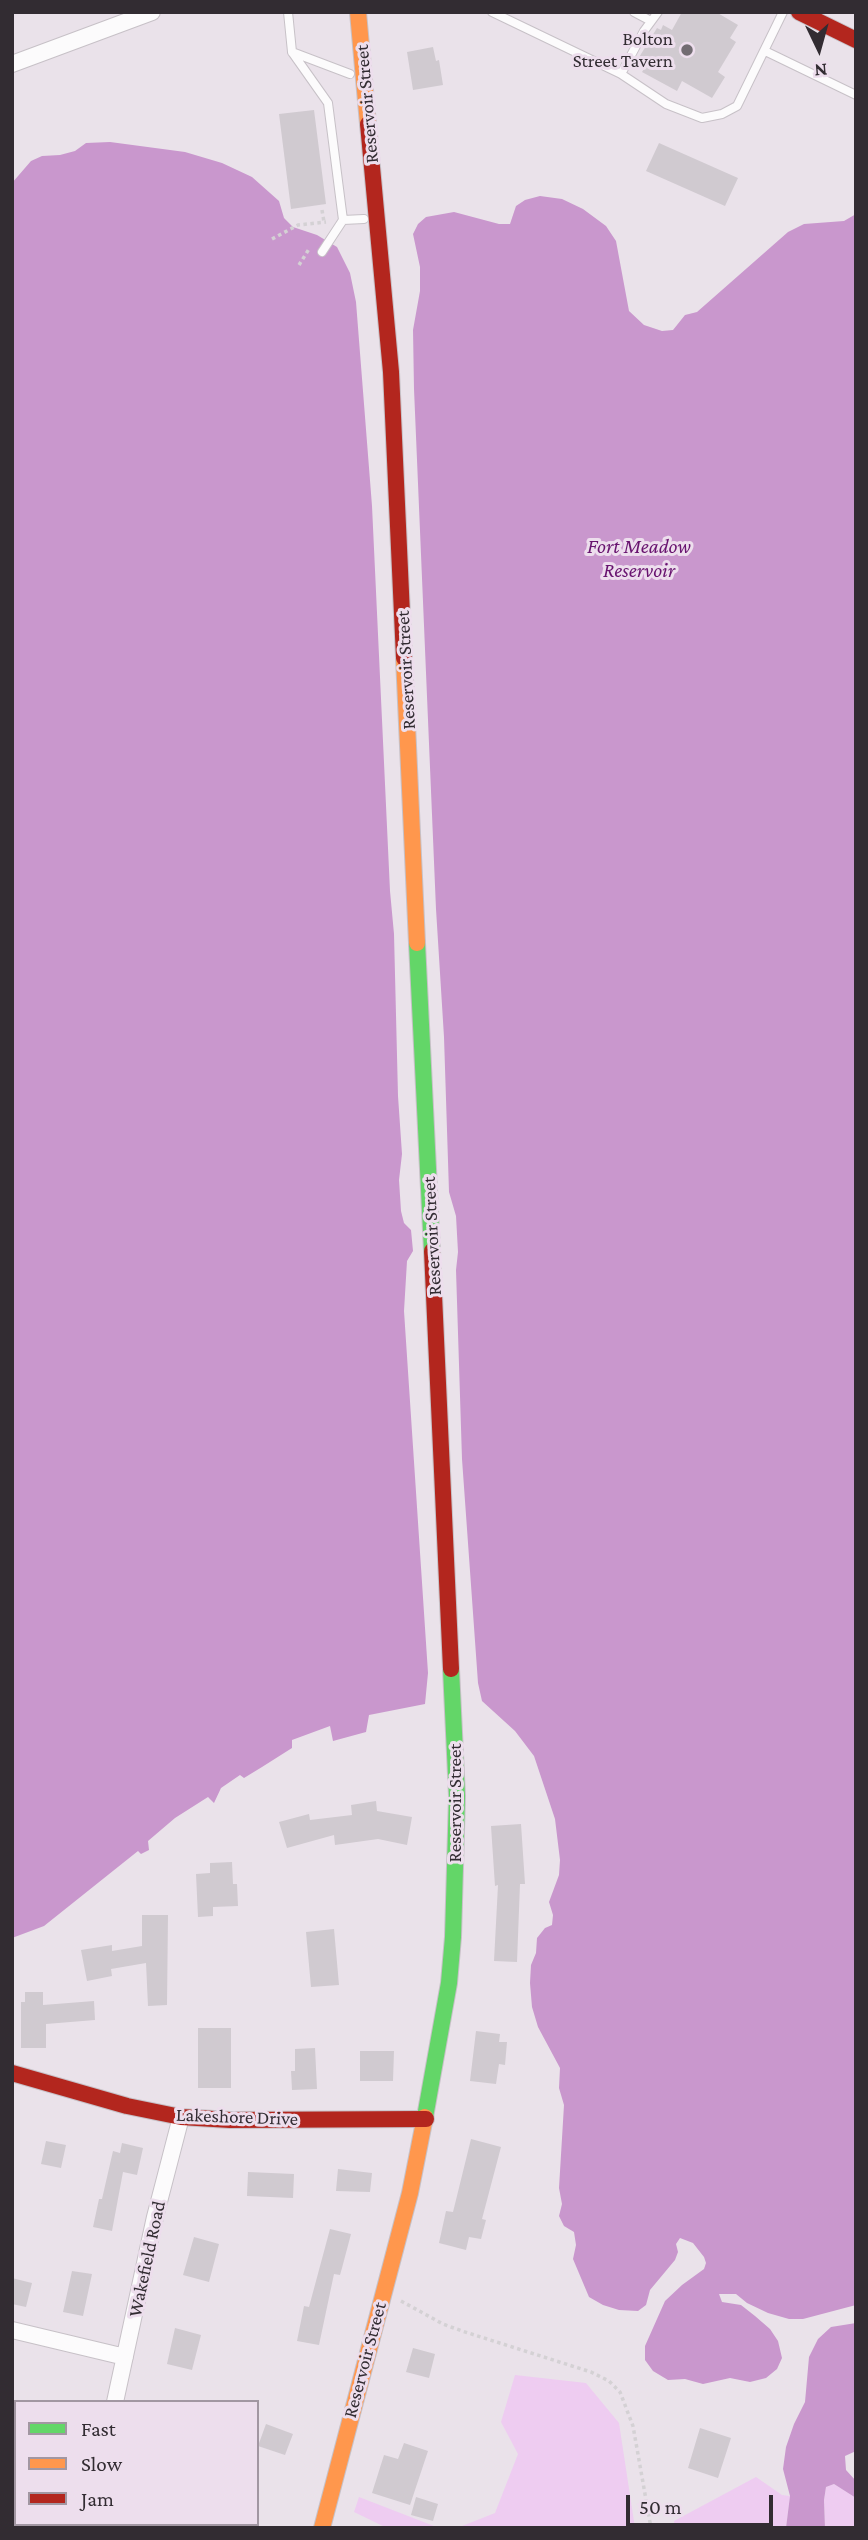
<!DOCTYPE html>
<style>
body{margin:0}
#map{position:relative;width:868px;height:2540px;overflow:hidden;background:#eae2ea;font-family:"Crimson Pro",serif}
canvas{display:block}
.frame{position:absolute;inset:0;border:14px solid #322c32;pointer-events:none}
.legend{position:absolute;left:14px;top:2400px;width:245px;height:126px;box-sizing:border-box;background:#eddeed;border:2px solid #a297a2;margin:0;padding:9px 12px;list-style:none;font-size:21px;color:#322c32}
.legend li{display:flex;align-items:center;gap:14px;height:35px}
.legend b{width:35px;border:2px solid #a297a2}
.north{position:absolute;left:784px;top:14px;width:70px;height:70px;-webkit-text-stroke:5px #eddeed;paint-order:stroke;rotate:175deg;font-size:19px;font-weight:700;line-height:28px;text-align:center;color:#322c32}
.north::after{content:'';display:block;margin:auto;width:24px;height:32px;background:#322c32;clip-path:polygon(50% 0,100% 100%,50% 72%,0 100%)}
.scale{position:absolute;left:626px;top:2495px;width:147px;height:32px;box-sizing:border-box;border:4px solid #322c32;border-top:0;padding-left:9px;font-size:21px;line-height:24px;white-space:nowrap;color:#322c32;-webkit-text-stroke:5px #eddeed;paint-order:stroke}
</style>
<div id="map">
<canvas width="868" height="2540"></canvas>
<div class="frame"></div>
<ul class="legend">
<li><b style="height:9px;background:#63d668"></b>Fast</li>
<li><b style="height:9px;background:#ff974d"></b>Slow</li>
<li><b style="height:9px;background:#b3261e"></b>Jam</li>
</ul>
<div class="north">N</div>
<div class="scale">50 m</div>
</div>
<script>
const g = document.querySelector('canvas').getContext('2d');
g.lineJoin = 'round';
function fillPath(path, color) { g.fillStyle = color; g.fill(path, 'evenodd'); }
const toPath = rows => new Path2D(rows.map(r => 'M' + r).join(''));
function stroke(path, color, width, dash) { g.strokeStyle = color; g.lineWidth = width; g.lineCap = dash ? 'butt' : 'round'; g.setLineDash(dash || []); g.stroke(path); }
function label(font, color, halo, rows, align = 'center') {
  g.font = font + ' "Crimson Pro",serif'; g.lineWidth = 6; g.setLineDash([]); g.textBaseline = 'middle'; g.strokeStyle = halo; g.fillStyle = color; for (const [text, x, y, turn = 0] of rows) {
    g.save(); g.translate(x, y); g.rotate((+turn || 0) * Math.PI / 180); g.textAlign = isNaN(turn) ? turn : align; if (halo) g.strokeText(text, 0, 0); g.fillText(text, 0, 0); g.restore();
  }
}
const green = toPath([
 [515,2375,586,2383,619,2423,635,2528,457,2528,495,2513,518,2454,501,2422],
 [756,2477,782,2495,790,2496,786,2528,675,2528,674,2521],
 [834,2484,856,2498,856,2528,825,2528,824,2500,826,2487],
 [359,2497,439,2528,387,2528,354,2512]
]);
const water = toPath([
 [110,142,185,152,222,163,252,177,279,201,284,218,293,227,317,235,337,247,350,273,356,302,372,506,390,891,394,934,398,1096,402,1154,399,1180,401,1211,404,1223,411,1230,413,1251,407,1261,404,1311,428,1673,425,1704,369,1715,366,1732,333,1741,330,1726,292,1740,292,1748,262,1767,244,1778,240,1775,221,1788,214,1803,208,1797,175,1818,148,1841,149,1850,141,1854,138,1851,44,1926,12,1938,12,183,31,161,42,156,60,155,75,151,86,143],
 [540,196,562,199,583,209,606,226,616,241,629,311,644,325,662,331,673,330,685,315,697,312,788,232,804,224,844,221,856,214,856,2305,803,2319,789,2319,768,2313,747,2303,736,2294,719,2294,722,2302,741,2305,755,2316,770,2329,778,2341,782,2358,777,2369,766,2378,750,2382,730,2378,703,2384,685,2379,668,2380,653,2371,645,2360,645,2346,665,2301,682,2285,704,2269,706,2263,704,2257,693,2243,680,2238,676,2244,678,2252,675,2260,650,2290,646,2305,638,2311,619,2310,603,2305,589,2297,573,2259,576,2245,574,2232,564,2226,559,2216,562,2204,559,2188,564,2105,559,2088,560,2068,538,2027,532,2007,530,1983,531,1965,536,1953,537,1938,545,1928,552,1925,553,1915,549,1902,559,1875,560,1860,555,1819,534,1756,515,1731,482,1701,478,1683,462,1459,456,1270,458,1252,456,1216,449,1192,444,1037,436,909,414,389,413,330,420,291,420,267,413,234,418,224,426,217,454,212,499,224,510,224,516,206,525,200],
 [856,2323,856,2451,845,2456,846,2470,856,2481,856,2498,834,2484,826,2487,824,2500,825,2528,786,2528,790,2496,783,2469,786,2447,794,2424,805,2402,809,2357,818,2339,831,2327]
]);
const building = toPath([
 [682,12,716,12,738,25,730,38,736,42,718,72,725,77,712,98,682,81,677,91,642,72,644,69,638,66,641,61,638,59,657,28,661,30,663,25,672,30],
 [433,47,436,61,439,60,443,85,413,90,407,52],
 [314,110,326,204,291,209,279,114],
 [659,143,738,178,725,206,646,171],
 [376,1801,377,1811,412,1817,407,1845,378,1839,335,1845,334,1835,287,1848,279,1822,309,1814,310,1820,352,1815,351,1805],
 [521,1824,525,1884,520,1884,517,1962,494,1961,498,1885,495,1886,491,1826],
 [232,1862,233,1884,237,1884,238,1906,213,1907,213,1916,198,1917,196,1874,210,1873,210,1863],
 [142,1915,168,1915,167,2005,148,2006,146,1963,111,1969,112,1976,87,1981,81,1950,112,1945,112,1951,142,1946],
 [334,1929,339,1985,311,1987,306,1932],
 [25,1992,43,1992,43,2005,94,2001,95,2020,46,2024,46,2048,21,2048,21,2002,25,2002],
 [198,2028,231,2028,231,2088,198,2088],
 [476,2031,500,2034,499,2042,507,2042,505,2065,499,2064,496,2084,470,2081],
 [315,2048,317,2089,292,2090,291,2071,295,2071,295,2049],
 [360,2051,394,2051,393,2081,360,2081],
 [471,2139,501,2147,482,2219,486,2220,481,2239,469,2237,466,2250,439,2243,446,2211,453,2212],
 [46,2141,66,2145,61,2168,41,2164],
 [122,2143,143,2148,137,2175,123,2172,112,2231,93,2227,99,2199,102,2199,113,2151,120,2153],
 [338,2169,372,2173,370,2192,336,2191],
 [248,2172,294,2174,293,2198,247,2196],
 [330,2229,351,2234,342,2268,340,2275,334,2274,319,2345,297,2341,304,2306,309,2307],
 [194,2237,219,2244,209,2282,183,2275],
 [72,2271,92,2274,83,2316,63,2312],
 [12,2278,32,2283,26,2307,12,2304],
 [175,2328,201,2335,192,2370,167,2364],
 [413,2348,435,2354,429,2378,406,2372],
 [266,2424,293,2434,285,2455,258,2446],
 [700,2428,731,2438,718,2478,688,2468],
 [404,2443,428,2451,410,2505,372,2493,384,2455,398,2459],
 [416,2497,438,2504,433,2521,411,2515]
]);
const path = toPath([
 [322,210,324,222],
 [272,239,298,225,326,222],
 [299,265,309,249],
 [401,2301,443,2324,462,2331,591,2372,609,2381,620,2392,633,2426,651,2528]
]);
const lane = toPath([
 [288,12,292,52],
 [492,12,621,74],
 [634,12,651,21],
 [658,12,644,31,621,74,666,104,702,118,722,114,737,106,783,12],
 [765,51,856,95],
 [350,74,292,52,328,103,343,220,364,219],
 [322,252,343,220]
]);
const street = toPath([
 [12,64,152,12],
 [12,2330,125,2357],
 [115,2402,155,2217,181,2117]
]);
const fast = toPath([
 [417,943,432,1251],
 [425,2117,449,1983,453,1937,457,1796,451,1669]
]);
const slow = toPath([
 [358,12,368,124],
 [404,658,417,943],
 [322,2528,410,2193,425,2117]
]);
const jam = toPath([
 [799,12,856,40],
 [368,124,391,372,404,658],
 [432,1251,451,1669],
 [12,2073,127,2106,181,2117,230,2120,426,2119]
]);
const markers = [
 [687,50,7,"#726c72"]
];
const poiNames = [
 ["Bolton",673,39],
 ["Street Tavern",673,61]
];
const streetNames = [
 ["Reservoir Street",367,104,-95],
 ["Reservoir Street",406,670,-93],
 ["Reservoir Street",432,1236,-93],
 ["Reservoir Street",455,1803,-90],
 ["Lakeshore Drive",237,2117,2],
 ["Wakefield Road",147,2259,-78],
 ["Reservoir Street",365,2360,-75]
];
const waterNames = [
 ["Fort Meadow",639,547],
 ["Reservoir",639,571]
];
fillPath(green, '#eeccf1');
fillPath(water, '#c997cd');
fillPath(building, '#d0cad0');
stroke(lane, '#c7c1c7', 10);
stroke(street, '#c7c1c7', 18);
stroke(fast, '#c7c1c7', 18);
stroke(slow, '#c7c1c7', 18);
stroke(jam, '#c7c1c7', 18);
stroke(path, '#d4d1d4', 3.5, [3.5, 3.5]);
stroke(lane, '#fcfbfc', 8);
stroke(street, '#fcfbfc', 16);
stroke(fast, '#63d668', 16);
stroke(slow, '#ff974d', 16);
stroke(jam, '#b3261e', 16);
for (const [x, y, r, color] of markers) { const dot = new Path2D(); dot.arc(x, y, r, 0, 2 * Math.PI); g.fillStyle = color; g.fill(dot); stroke(dot, '#eddeed', 2.5); }
label('19px', '#322c32', '#eddeed', poiNames, 'right');
label('19px', '#322c32', '#eddeed', streetNames);
label('italic 21px', '#68136f', '#eddeed', waterNames);
</script>
